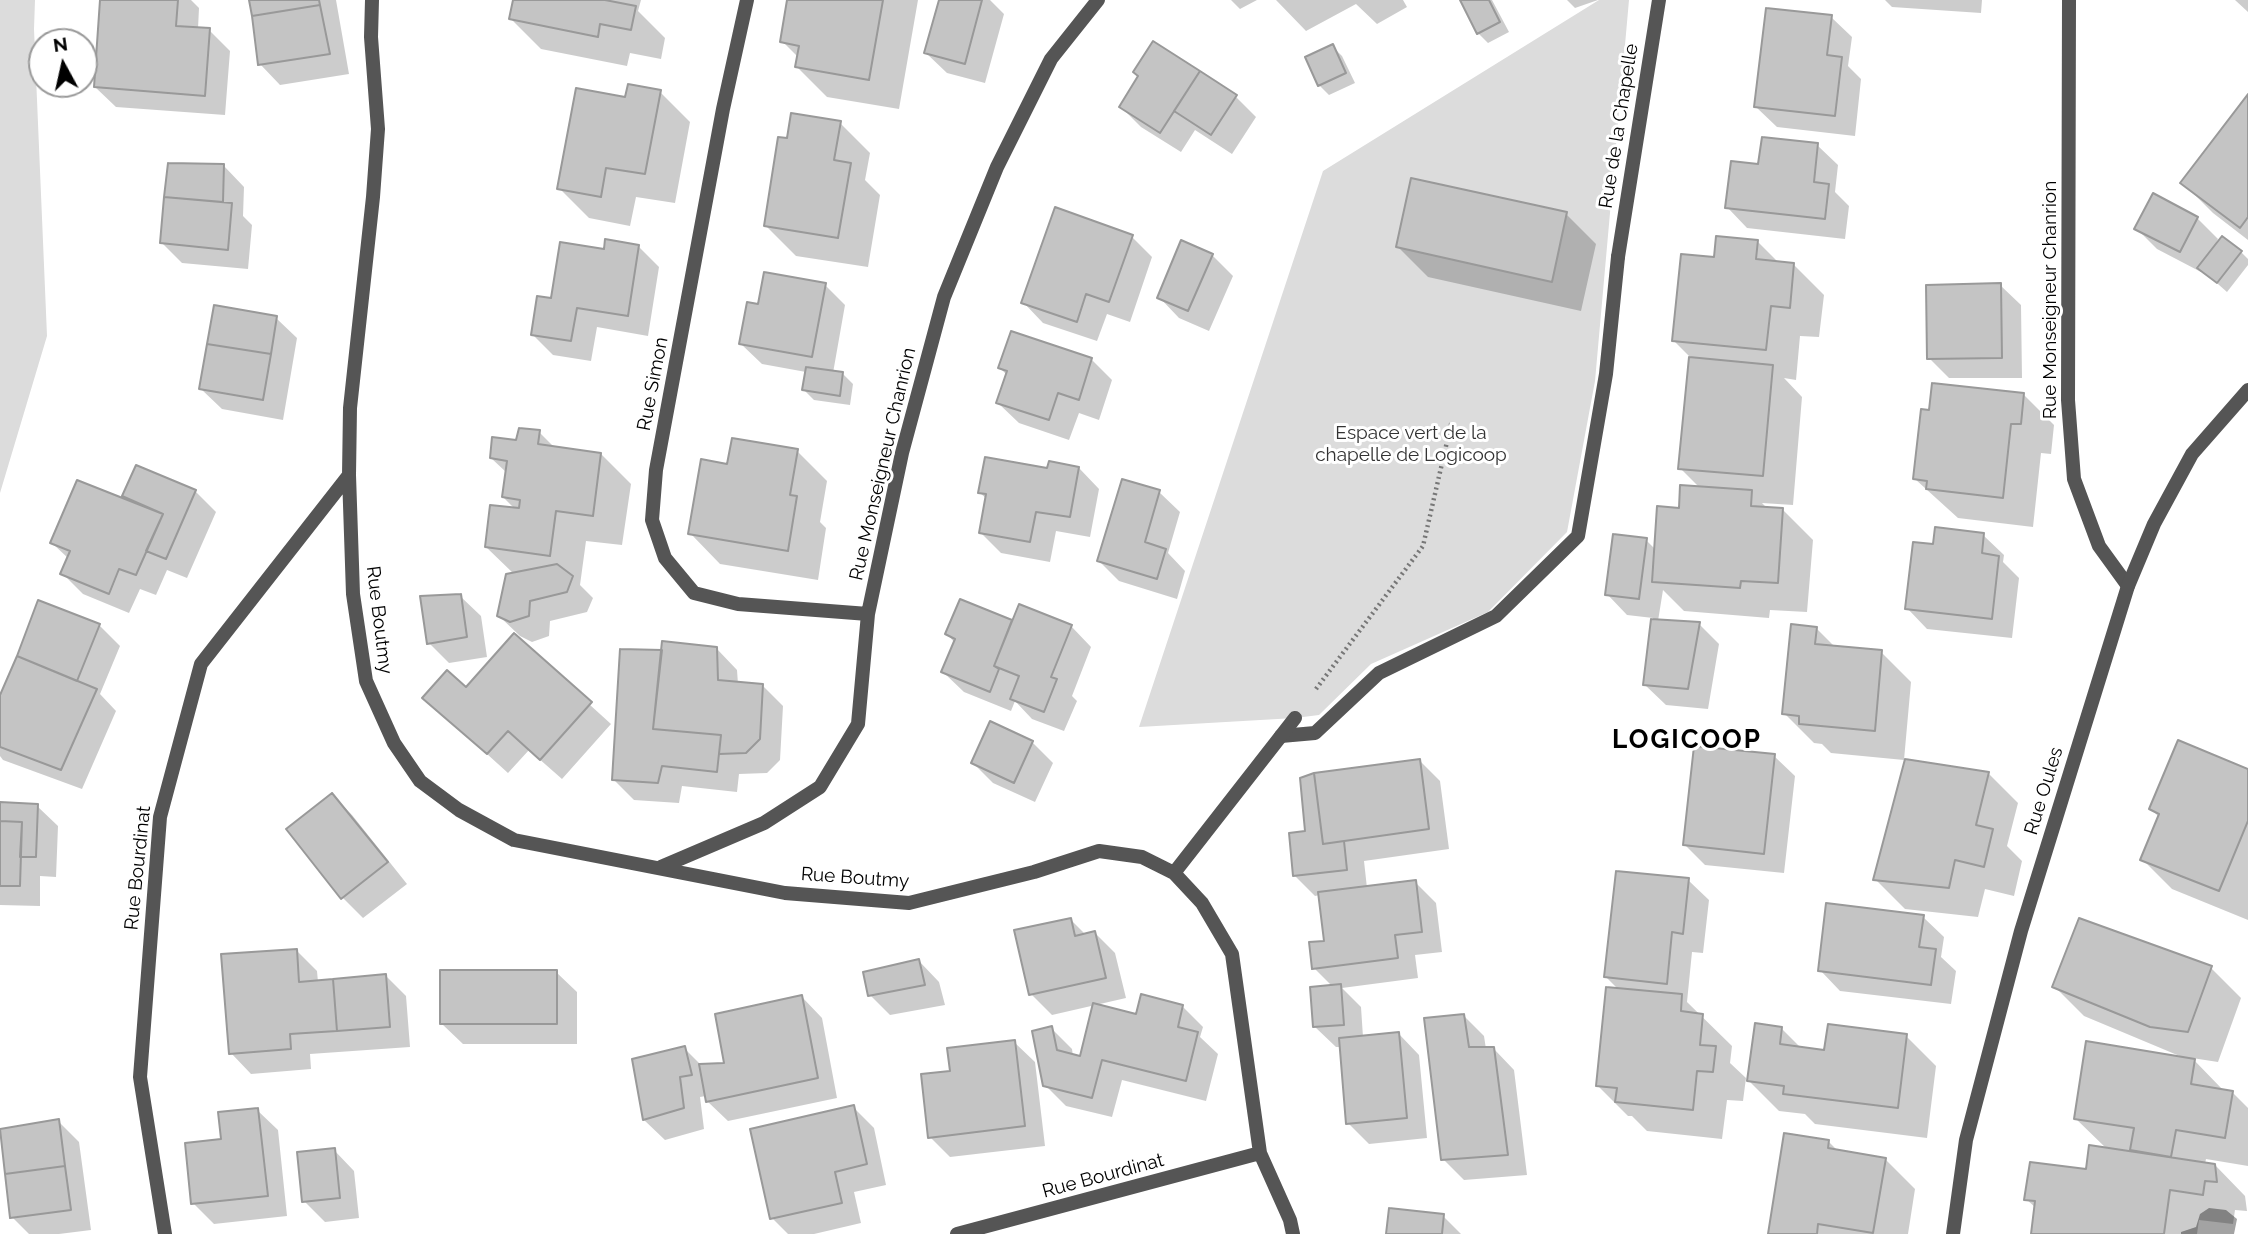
<!DOCTYPE html>
<style>
body{margin:0}
#map{position:relative;width:2248px;height:1234px;overflow:hidden;background:#fff;font-family:Raleway,sans-serif}
canvas{display:block}
.north{position:absolute;left:28px;top:28px;width:70px;height:70px;box-sizing:border-box;background:#fff;border:2px solid #999;border-radius:50%;rotate:352deg;font-size:19px;font-weight:700;line-height:28px;text-align:center;color:#000}
.north::after{content:'';display:block;margin:auto;width:24px;height:32px;background:#000;clip-path:polygon(50% 0,100% 100%,50% 72%,0 100%)}
</style>
<div id="map">
<canvas width="2248" height="1234"></canvas>
<div class="north">N</div>
</div>
<script>
const g = document.querySelector('canvas').getContext('2d');
g.lineJoin = 'round';
function fillPath(path, color) { g.fillStyle = color; g.fill(path, 'evenodd'); }
const toPath = rows => new Path2D(rows.map(r => 'M' + r).join(''));
function stroke(path, color, width, dash) { g.strokeStyle = color; g.lineWidth = width; g.lineCap = dash ? 'butt' : 'round'; g.setLineDash(dash || []); g.stroke(path); }
function label(font, color, halo, rows, align = 'center') {
  g.font = font + ' Raleway,sans-serif'; g.lineWidth = 6; g.setLineDash([]); g.textBaseline = 'middle'; g.strokeStyle = halo; g.fillStyle = color; for (const [text, x, y, turn = 0] of rows) {
    g.save(); g.translate(x, y); g.rotate((+turn || 0) * Math.PI / 180); g.textAlign = isNaN(turn) ? turn : align; if (halo) g.strokeText(text, 0, 0); g.fillText(text, 0, 0); g.restore();
  }
}
const green = toPath([
 [0,0,35,0,34,29,47,336,0,493],
 [1599,0,1629,0,1595,381,1567,532,1488,612,1371,664,1319,715,1295,718,1139,727,1323,171]
]);
const water = toPath([
 [2209,1208,2226,1210,2237,1219,2234,1234,2181,1234,2181,1232,2196,1227,2200,1214]
]);
const shadow = toPath([
 [102,0,191,0,199,8,198,29,209,30,230,51,225,115,116,107,95,87],
 [250,0,336,0,349,74,280,85,260,64],
 [514,0,641,0,638,11,665,38,661,59,630,53,627,66,541,49,511,19],
 [789,0,918,0,899,109,827,97,797,67,799,58,782,41],
 [940,0,990,0,1004,14,985,83,947,73,926,53],
 [1231,0,1257,0,1240,9],
 [1276,0,1403,0,1407,7,1377,24,1356,4,1306,31],
 [1462,0,1492,0,1509,32,1488,43,1478,33],
 [1567,0,1598,0,1575,8],
 [1885,0,1982,0,1981,13,1892,7],
 [2235,0,2248,0,2248,12],
 [1831,17,1852,37,1848,66,1861,79,1855,136,1777,127,1756,107],
 [1332,46,1342,56,1355,83,1329,95,1319,85],
 [660,92,690,122,675,203,636,197,630,226,589,218,559,188,626,99],
 [1236,97,1256,117,1232,154,1195,130,1181,152,1141,127,1121,107],
 [2248,97,2248,240,2213,213,2183,183],
 [840,123,870,153,865,180,880,195,868,267,796,256,766,226,788,140],
 [1817,145,1838,165,1835,192,1849,206,1845,239,1747,228,1727,207,1760,166],
 [170,165,224,166,244,187,243,216,252,225,248,269,182,263,162,243],
 [1566,214,1596,244,1581,311,1428,277,1398,247],
 [2197,218,2218,239,2214,247,2241,252,2248,259,2248,265,2227,292,2202,270,2201,272,2157,249,2136,228],
 [1132,237,1152,257,1130,322,1107,314,1097,341,1043,323,1023,302],
 [1757,241,1779,263,1794,265,1824,295,1819,337,1800,336,1796,380,1784,378,1802,397,1793,505,1762,503,1768,509,1783,510,1813,540,1807,612,1770,610,1769,618,1684,611,1663,590,1658,621,1699,624,1719,644,1708,709,1666,705,1645,685,1653,618,1627,615,1607,594,1646,540,1656,550,1681,510,1700,488,1680,468,1690,357,1674,341,1715,259],
 [639,247,659,267,648,336,597,327,591,361,553,355,533,335,553,300,605,251],
 [1212,255,1233,276,1209,331,1179,318,1159,297],
 [825,285,845,305,833,373,843,374,853,384,850,405,814,400,804,390,806,372,762,364,741,344,759,306],
 [2000,285,2021,305,2022,378,1949,378,1929,358],
 [276,318,297,338,283,420,222,409,201,389],
 [1091,359,1112,380,1099,420,1079,413,1069,440,1019,423,998,403,1007,375,1000,368],
 [2024,395,2054,425,2051,454,2041,453,2033,527,1958,518,1915,479],
 [539,432,555,448,601,454,631,484,622,545,586,541,580,585,593,598,587,612,550,621,549,636,532,642,520,636,499,616,514,574,486,547,516,510,503,497,507,473,491,458],
 [797,451,827,481,820,522,826,528,818,580,720,564,690,533,729,466],
 [137,467,195,491,216,512,187,578,167,570,156,595,140,589,129,613,83,594,63,574,69,559,52,543,123,498],
 [1079,468,1099,489,1090,537,1056,531,1050,562,1001,553,981,533,987,499,980,493,1048,470],
 [1159,492,1180,512,1168,553,1185,571,1177,599,1119,581,1099,561],
 [1983,535,2004,555,2003,562,2019,578,2012,638,1927,629,1907,608,1935,546],
 [460,596,481,616,487,657,449,663,429,643],
 [961,601,1013,622,1071,626,1091,647,1072,696,1077,701,1064,731,1032,719,1015,701,1011,711,964,692,943,672,955,643,947,634],
 [99,625,120,646,100,694,116,711,82,789,3,760,0,756,0,698],
 [1816,628,1836,648,1881,652,1911,682,1904,760,1831,753,1822,744,1814,743,1784,713],
 [514,636,611,724,562,779,529,750,508,773,425,698,467,689],
 [717,649,737,670,738,684,762,685,783,706,780,760,767,773,739,774,737,792,682,786,679,803,634,800,613,779,663,652],
 [1032,742,1053,763,1035,802,993,783,973,763],
 [1774,756,1795,776,1784,873,1705,865,1685,845],
 [1419,760,1440,781,1449,849,1364,861,1367,888,1415,882,1436,903,1442,952,1415,955,1418,978,1342,988,1361,1007,1363,1037,1399,1034,1419,1055,1427,1138,1369,1144,1348,1123,1342,1047,1336,1047,1315,1027,1333,987,1314,968,1326,942,1320,895,1315,896,1294,875,1306,833],
 [2248,771,2248,920,2172,889,2142,859,2159,817,2151,809],
 [1988,773,2018,803,2007,846,2022,861,2014,896,1985,889,1978,917,1905,909,1875,879],
 [332,795,352,815,407,884,363,918,343,898,288,829],
 [0,804,37,806,58,826,56,877,40,876,40,906,0,905],
 [1688,880,1709,900,1703,953,1692,952,1687,1002,1732,1046,1730,1063,1746,1078,1743,1101,1727,1100,1722,1139,1647,1131,1632,1116,1628,1116,1598,1086,1619,990,1606,977],
 [1923,917,1944,937,1941,957,1956,971,1951,1004,1840,991,1820,970],
 [1070,919,1086,935,1095,933,1115,953,1126,998,1052,1015,1031,994],
 [296,950,317,971,318,982,386,976,406,996,410,1047,310,1054,311,1069,251,1074,231,1053],
 [919,961,939,982,945,1005,890,1015,870,995],
 [2211,968,2241,998,2218,1062,2192,1058,2224,1091,2232,1092,2248,1108,2248,1166,2206,1159,2205,1164,2215,1165,2245,1196,2247,1211,2235,1210,2233,1224,2199,1220,2197,1234,2032,1234,2036,1208,2026,1199,2087,1171,2107,1149,2075,1118,2182,1057,2084,1016,2054,986],
 [556,972,577,992,577,1044,463,1044,442,1024],
 [802,997,822,1018,837,1098,728,1121,707,1101,706,1096,700,1097,704,1129,665,1140,644,1120,684,1048,702,1066,726,1064],
 [1182,1006,1203,1027,1200,1037,1218,1054,1206,1101,1122,1080,1112,1117,1066,1106,1045,1085,1051,1028,1072,1049,1073,1056,1082,1058,1137,1016],
 [1464,1016,1484,1036,1486,1049,1494,1049,1514,1070,1527,1175,1464,1180,1443,1159],
 [1781,1028,1802,1049,1826,1052,1906,1036,1936,1066,1927,1138,1815,1124,1805,1114,1779,1111,1749,1081],
 [1014,1042,1035,1062,1045,1146,950,1157,930,1137,952,1072],
 [853,1107,874,1128,886,1185,854,1192,861,1223,814,1234,788,1234,772,1218],
 [257,1110,278,1130,287,1216,214,1224,193,1203,223,1141],
 [58,1121,79,1142,91,1230,59,1234,29,1234,12,1217,0,1131],
 [1828,1141,1839,1152,1885,1159,1915,1189,1908,1234,1770,1234],
 [334,1150,354,1171,359,1218,325,1222,304,1201],
 [1443,1216,1461,1234,1388,1234]
]);
const building = toPath([
 [100,0,178,0,176,26,210,28,205,96,94,87,100,0],
 [249,0,319,0,320,5,252,16,249,0],
 [513,0,605,0,636,6,631,30,600,24,598,37,509,19,513,0],
 [787,0,883,0,869,80,795,67,799,46,780,42,787,0],
 [939,0,982,0,965,64,924,53,939,0],
 [1460,0,1489,0,1500,22,1477,34,1460,0],
 [320,5,330,54,258,65,252,16,320,5],
 [1766,8,1832,15,1827,55,1842,57,1835,116,1754,107,1766,8],
 [1153,41,1200,71,1160,133,1119,107,1138,76,1133,72,1153,41],
 [1333,44,1346,73,1318,86,1305,57,1333,44],
 [1200,71,1237,95,1211,135,1174,111,1200,71],
 [628,84,661,90,645,174,606,168,601,197,557,189,576,88,625,97,628,84],
 [2248,94,2248,217,2240,228,2180,183,2248,94],
 [791,113,841,121,834,160,851,163,838,238,764,226,778,137,787,138,791,113],
 [1762,137,1818,143,1814,182,1829,184,1825,219,1725,208,1731,161,1758,164,1762,137],
 [168,163,224,164,223,202,164,197,168,163],
 [1411,178,1567,212,1552,282,1396,247,1411,178],
 [2153,193,2198,217,2180,252,2134,229,2153,193],
 [164,197,232,203,228,250,160,243,164,197],
 [1055,207,1133,235,1109,302,1086,294,1077,322,1021,303,1055,207],
 [1716,236,1758,240,1756,259,1794,263,1790,308,1771,306,1766,350,1672,341,1681,254,1714,257,1716,236],
 [2222,236,2242,251,2217,283,2197,268,2222,236],
 [605,239,639,245,628,316,577,308,571,341,531,335,537,296,551,298,560,242,604,249,605,239],
 [1181,240,1213,254,1188,311,1157,298,1181,240],
 [764,272,826,283,812,357,739,344,747,302,758,304,764,272],
 [2001,283,2002,358,1927,359,1926,285,2001,283],
 [214,305,277,316,271,354,207,344,214,305],
 [1011,331,1092,358,1079,400,1058,393,1049,420,996,403,1007,371,998,368,1011,331],
 [207,344,271,354,263,400,199,389,207,344],
 [1689,357,1773,365,1763,476,1678,469,1689,357],
 [806,367,843,372,840,396,802,390,806,367],
 [1932,383,2024,393,2021,424,2011,424,2003,498,1926,489,1927,481,1913,479,1921,409,1929,410,1932,383],
 [519,428,540,430,538,444,601,453,593,516,556,511,550,556,485,547,490,505,519,508,520,500,502,497,507,461,490,458,492,437,516,440,519,428],
 [732,438,798,449,790,495,797,496,788,551,688,534,701,459,727,464,732,438],
 [985,457,1047,468,1049,461,1079,467,1070,517,1036,512,1030,542,979,533,986,494,978,493,985,457],
 [136,465,196,490,166,559,146,551,163,514,122,496,136,465],
 [1122,479,1160,490,1145,542,1166,549,1157,579,1097,561,1122,479],
 [77,480,163,514,136,575,119,569,109,594,60,574,70,551,50,543,77,480],
 [1680,485,1752,490,1751,506,1783,508,1778,583,1741,581,1740,588,1652,582,1657,506,1679,508,1680,485],
 [1935,527,1984,533,1982,553,1999,556,1992,619,1905,609,1913,542,1933,544,1935,527],
 [1613,534,1647,538,1639,599,1605,595,1613,534],
 [557,564,573,576,567,592,530,601,529,616,510,622,497,616,506,574,557,564],
 [461,594,467,637,427,644,420,596,461,594],
 [960,599,1012,620,994,666,999,669,990,692,941,672,955,639,945,634,960,599],
 [38,600,100,624,77,681,17,656,38,600],
 [1019,604,1072,625,1051,677,1057,679,1044,712,1010,699,1019,676,994,666,1019,604],
 [1651,619,1700,622,1688,689,1643,685,1651,619],
 [1791,624,1817,627,1815,644,1882,650,1875,731,1799,724,1799,716,1782,714,1791,624],
 [514,633,592,702,540,760,508,731,487,754,422,698,447,670,466,687,514,633],
 [662,641,717,647,718,680,763,684,760,739,746,753,719,754,721,735,653,729,662,641],
 [620,649,662,650,653,729,721,735,717,772,662,766,658,783,612,780,620,649],
 [17,656,97,689,61,770,0,747,0,695,17,656],
 [990,721,1033,741,1014,783,971,763,990,721],
 [2178,740,2248,769,2248,821,2219,891,2140,860,2159,814,2149,809,2178,740],
 [1694,746,1775,754,1764,854,1683,845,1694,746],
 [1420,759,1429,829,1323,844,1314,773,1420,759],
 [1905,759,1989,772,1976,825,1993,829,1984,867,1955,860,1949,888,1873,880,1905,759],
 [1314,773,1323,844,1344,841,1347,870,1293,876,1289,833,1305,831,1300,778,1314,773],
 [332,793,388,862,341,899,286,829,332,793],
 [0,802,38,804,36,857,20,857,22,822,0,821,0,802],
 [0,821,22,822,20,886,0,886,0,821],
 [1616,871,1689,878,1683,934,1672,932,1667,984,1604,977,1616,871],
 [1416,880,1422,932,1395,935,1398,958,1312,969,1309,942,1324,941,1318,892,1416,880],
 [1826,903,1924,915,1919,947,1936,949,1931,985,1818,971,1826,903],
 [1071,918,1075,936,1095,931,1106,978,1029,995,1014,930,1071,918],
 [2079,918,2212,966,2188,1032,2150,1027,2052,987,2079,918],
 [297,949,299,982,333,979,337,1031,290,1034,291,1049,229,1054,221,954,297,949],
 [919,959,925,985,868,996,863,972,919,959],
 [440,970,557,970,557,1024,440,1024,440,970],
 [386,974,390,1027,337,1031,333,979,386,974],
 [1341,984,1344,1025,1313,1027,1310,987,1341,984],
 [1606,987,1682,994,1681,1011,1703,1014,1700,1045,1716,1046,1713,1072,1697,1071,1693,1110,1615,1102,1617,1088,1596,1086,1606,987],
 [1141,994,1183,1005,1178,1027,1198,1032,1186,1081,1102,1060,1092,1098,1043,1086,1032,1031,1052,1026,1057,1050,1080,1056,1093,1003,1136,1014,1141,994],
 [802,995,818,1078,706,1102,699,1064,724,1063,715,1014,802,995],
 [1464,1014,1469,1047,1494,1047,1508,1155,1441,1160,1424,1018,1464,1014],
 [1755,1023,1782,1027,1780,1044,1824,1050,1828,1024,1907,1034,1898,1108,1783,1094,1784,1086,1747,1081,1755,1023],
 [1399,1032,1407,1118,1346,1124,1339,1038,1399,1032],
 [1015,1040,1025,1126,928,1138,921,1074,950,1071,947,1048,1015,1040],
 [2086,1041,2195,1059,2191,1084,2233,1091,2225,1138,2176,1130,2171,1157,2130,1150,2134,1128,2074,1119,2086,1041],
 [685,1046,692,1075,680,1077,684,1108,643,1120,632,1059,685,1046],
 [854,1105,867,1164,835,1172,842,1203,770,1219,750,1129,854,1105],
 [258,1108,268,1196,191,1204,185,1143,221,1139,218,1112,258,1108],
 [59,1119,65,1166,5,1174,0,1129,59,1119],
 [1784,1133,1829,1140,1828,1148,1886,1158,1873,1233,1818,1224,1817,1234,1768,1234,1784,1133],
 [2089,1145,2215,1164,2217,1182,2205,1181,2203,1195,2170,1190,2164,1234,2031,1234,2035,1201,2024,1200,2030,1162,2086,1169,2089,1145],
 [335,1148,340,1198,302,1202,297,1152,335,1148],
 [65,1166,71,1210,10,1218,5,1174,65,1166],
 [1389,1208,1444,1214,1442,1234,1386,1234,1389,1208]
]);
const path = toPath([
 [1316,689,1423,546,1452,420]
]);
const service = toPath([
 [1281,736,1315,733,1379,673,1496,616,1578,536,1606,374,1618,257]
]);
const minor = toPath([
 [372,0,371,37,378,129,373,197,350,408,349,475,353,594,366,681,394,743,420,781,459,810,514,840,785,893,909,903,1034,872,1099,851,1142,857,1174,873,1202,903,1232,954,1260,1153,1290,1220,1293,1234],
 [747,0,723,109,656,470,652,520,665,558,694,593,738,604,868,614],
 [2069,0,2068,400,2074,479,2099,546,2128,586],
 [1618,257,1659,0],
 [661,867,764,823,820,787,858,724,868,614,902,453,944,297,997,167,1051,59,1098,0],
 [1174,873,1295,718],
 [165,1234,140,1077,160,817,201,664,349,475],
 [957,1234,1260,1153]
]);
const tertiary = toPath([
 [1953,1234,1966,1140,2021,931,2128,586,2154,524,2192,454,2248,390]
]);
const streetNames = [
 ["Rue de la Chapelle",1619,126,-81],
 ["Rue Monseigneur Chanrion",2050,300,-90],
 ["Rue Simon",653,384,-79],
 ["Rue Monseigneur Chanrion",883,464,-77],
 ["Rue Boutmy",379,620,83],
 ["Rue Oules",2044,791,-73],
 ["Rue Bourdinat",138,868,-84],
 ["Rue Boutmy",855,878,4],
 ["Rue Bourdinat",1103,1176,-15]
];
const parkNames = [
 ["Espace vert de la",1411,433],
 ["chapelle de Logicoop",1411,455]
];
const districtNames = [
 ["LOGICOOP",1687,740]
];
fillPath(green, '#dcdcdc');
fillPath(water, '#a3a3a3');
fillPath(shadow, '#0003');
fillPath(building, '#c4c4c4');
stroke(building, '#999', 2);
stroke(path, '#777', 4.5, [2, 3.5]);
stroke(service, '#555', 14);
stroke(minor, '#555', 14);
stroke(tertiary, '#555', 14);
label('19px', '#000', '#fff', streetNames);
label('19px', '#333', '#fff', parkNames);
g.letterSpacing = '2px';
label('bold 26px', '#000', '#fff', districtNames);
g.letterSpacing = '0px';
</script>
